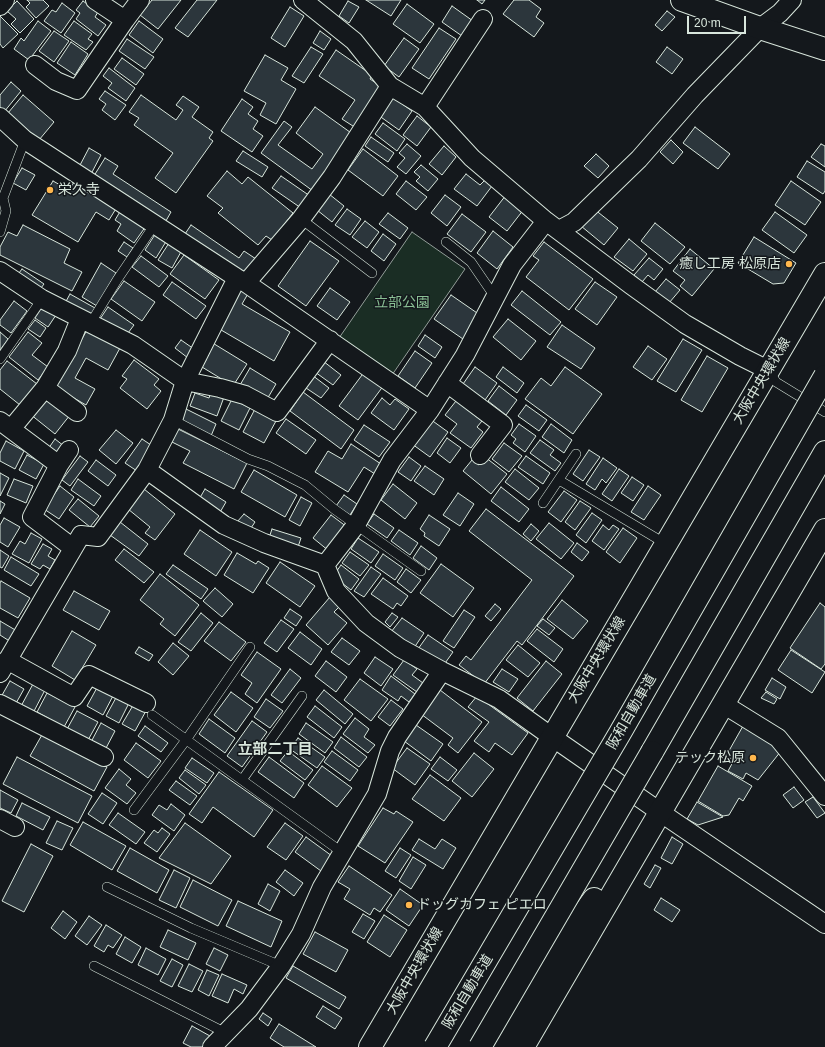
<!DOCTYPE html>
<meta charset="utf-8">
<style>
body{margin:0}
#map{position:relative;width:825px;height:1047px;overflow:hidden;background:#14181c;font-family:Helvetica,sans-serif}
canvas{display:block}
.scale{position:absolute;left:687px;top:16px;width:59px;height:18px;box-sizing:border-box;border:2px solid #d8e6dc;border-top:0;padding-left:5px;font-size:12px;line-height:14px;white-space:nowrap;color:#d8e6dc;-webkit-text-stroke:3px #14181c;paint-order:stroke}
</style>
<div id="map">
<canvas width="825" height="1047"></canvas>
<div class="scale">20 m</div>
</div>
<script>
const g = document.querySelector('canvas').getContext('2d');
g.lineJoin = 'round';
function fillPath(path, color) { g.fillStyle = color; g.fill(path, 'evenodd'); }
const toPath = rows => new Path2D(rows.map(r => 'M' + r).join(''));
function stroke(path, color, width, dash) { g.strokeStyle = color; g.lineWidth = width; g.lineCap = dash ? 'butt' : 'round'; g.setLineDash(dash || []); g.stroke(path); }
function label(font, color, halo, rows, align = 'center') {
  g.font = font + ' Helvetica,"Noto Sans JP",sans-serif'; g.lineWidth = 3; g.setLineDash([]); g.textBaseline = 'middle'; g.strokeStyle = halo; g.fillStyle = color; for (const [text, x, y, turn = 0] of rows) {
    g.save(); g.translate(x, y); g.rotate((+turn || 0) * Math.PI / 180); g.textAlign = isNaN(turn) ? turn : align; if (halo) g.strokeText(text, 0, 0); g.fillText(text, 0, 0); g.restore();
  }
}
const green = toPath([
 [412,232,465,269,392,375,339,338,412,232]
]);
const building = toPath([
 [27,0,43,0,49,6,36,18,26,7,30,3,27,0],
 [152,0,181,0,158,29,140,15,152,0],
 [197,0,217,0,188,37,175,28,197,0],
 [366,0,401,0,391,16,366,0],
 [477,0,485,0,482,4,477,0],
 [514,0,529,0,541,9,536,17,544,23,534,37,503,14,514,0],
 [17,1,34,19,20,33,11,24,16,19,7,11,17,1],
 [83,1,98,12,95,17,106,25,98,36,76,19,80,13,76,10,83,1],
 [348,1,359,7,349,23,339,16,348,1],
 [62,3,75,13,61,33,44,21,52,10,56,12,62,3],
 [407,4,434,24,420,43,393,24,407,4],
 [452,6,473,21,462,36,442,22,452,6],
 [290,7,304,16,285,47,271,38,290,7],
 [667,11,675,17,662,31,655,25,667,11],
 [0,16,18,34,3,48,0,44,0,16],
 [38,21,51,31,29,60,14,49,21,38,24,41,38,21],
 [74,21,92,34,88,39,93,42,86,50,64,35,74,21],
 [139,21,163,39,153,53,129,35,139,21],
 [439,28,456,39,429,79,412,68,439,28],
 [54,31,69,41,54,62,39,51,54,31],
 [320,31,331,39,324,50,313,43,320,31],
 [404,38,419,49,399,77,384,66,404,38],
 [127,39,154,57,145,69,119,51,127,39],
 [71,42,88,54,75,75,57,63,71,42],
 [311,47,323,54,304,83,292,76,311,47],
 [667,47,683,59,672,74,656,62,667,47],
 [336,50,372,75,370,79,382,87,356,128,342,119,355,100,319,76,336,50],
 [265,55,288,68,281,80,296,89,276,124,260,115,266,103,244,91,265,55],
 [122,58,144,74,136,85,114,69,122,58],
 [109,68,135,88,126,101,108,88,112,83,103,76,109,68],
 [11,82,21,91,4,112,0,108,0,95,11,82],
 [105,91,126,105,115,120,102,110,106,104,99,99,105,91],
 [23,95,54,122,39,140,8,113,23,95],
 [141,95,176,120,183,110,176,105,183,96,199,107,192,117,213,132,209,138,213,141,176,193,155,178,173,153,134,125,139,118,129,112,141,95],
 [391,96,412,111,399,130,378,115,391,96],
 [242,99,253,107,248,114,258,121,253,129,263,136,252,152,221,131,242,99],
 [315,107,354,135,313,191,261,153,284,121,292,127,278,145,312,169,323,154,296,133,315,107],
 [417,116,431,127,417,146,403,135,417,116],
 [383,123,405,139,397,151,375,134,383,123],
 [695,127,730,154,718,169,683,143,695,127],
 [371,137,394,153,388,162,365,146,371,137],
 [671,140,683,152,673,164,660,152,671,140],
 [407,144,421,156,406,174,397,167,405,158,399,153,407,144],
 [821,144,825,146,825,167,811,157,821,144],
 [444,146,456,157,442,175,429,164,444,146],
 [89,148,101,155,91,174,79,167,89,148],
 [363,149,398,176,383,196,348,170,363,149],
 [243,151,268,167,262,177,236,161,243,151],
 [596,154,609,166,598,178,584,166,596,154],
 [105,158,118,166,113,174,171,212,163,226,92,179,105,158],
 [807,161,825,172,825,191,823,194,797,177,807,161],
 [421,165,438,179,428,191,416,181,420,177,414,172,421,165],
 [22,168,35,175,26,190,13,183,22,168],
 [227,171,242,184,248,177,293,213,272,240,266,236,258,245,218,213,223,208,207,196,227,171],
 [466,174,480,185,485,180,492,186,477,206,454,189,466,174],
 [281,176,310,196,301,208,272,188,281,176],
 [53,181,69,190,74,182,117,207,109,220,96,212,78,242,32,215,53,181],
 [406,181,427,197,416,210,396,194,406,181],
 [791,181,821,202,805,225,775,205,791,181],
 [329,194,344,206,332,222,317,210,329,194],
 [445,195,461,207,447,226,431,213,445,195],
 [506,195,524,209,507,231,489,217,506,195],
 [347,209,361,219,350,235,335,225,347,209],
 [594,209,618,228,604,245,581,226,594,209],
 [121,210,146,226,134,243,117,231,121,224,115,220,121,210],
 [775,212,807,235,794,253,762,230,775,212],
 [388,213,408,228,400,239,379,224,388,213],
 [462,214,486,232,471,252,447,234,462,214],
 [365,221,379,232,367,248,352,237,365,221],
 [655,223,685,247,670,264,641,241,655,223],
 [23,225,70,249,64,263,82,272,72,291,0,255,0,247,8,232,17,236,23,225],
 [191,225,239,258,244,251,256,259,244,278,183,237,191,225],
 [493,231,513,247,497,269,477,253,493,231],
 [156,233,167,240,156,258,145,250,156,233],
 [383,234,396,244,384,261,371,251,383,234],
 [754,237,796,263,784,283,773,284,738,263,754,237],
 [629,239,647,254,633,271,614,257,629,239],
 [310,241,339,261,306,306,278,286,310,241],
 [124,242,133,248,127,257,118,251,124,242],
 [544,242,593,279,569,310,526,277,539,260,533,256,544,242],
 [169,243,182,250,172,268,158,260,169,243],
 [690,249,714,269,692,296,680,286,685,280,673,271,690,249],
 [184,255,219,280,205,299,170,274,184,255],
 [141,256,168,276,159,287,132,267,141,256],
 [649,258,663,269,654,280,648,275,642,282,634,275,649,258],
 [101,263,116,273,97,306,82,297,101,263],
 [22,269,44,284,38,292,16,277,22,269],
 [666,279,680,290,669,303,655,292,666,279],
 [124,281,155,302,142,321,111,299,124,281],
 [172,282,206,306,196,319,163,295,172,282],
 [595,282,617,297,597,325,575,309,595,282],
 [239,286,249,292,242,304,290,332,274,361,216,327,239,286],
 [330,288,350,302,337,320,317,306,330,288],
 [522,291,561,322,550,335,511,305,522,291],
 [70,294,95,308,89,319,64,305,70,294],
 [451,295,480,315,463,339,434,319,451,295],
 [14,301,27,311,11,333,0,325,0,320,14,301],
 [43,306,56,315,48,327,35,318,43,306],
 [108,307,134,325,125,337,100,319,108,307],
 [508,319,536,341,521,360,493,337,508,319],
 [35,320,46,328,40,337,28,329,35,320],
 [562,325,595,348,581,369,547,347,562,325],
 [87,330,120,348,108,370,86,358,75,378,95,389,86,405,55,387,87,330],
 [0,332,8,339,0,350,0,332],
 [28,332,42,343,32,355,48,367,38,380,9,357,28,332],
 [425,335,442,347,435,358,418,346,425,335],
 [683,339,702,350,676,392,657,381,683,339],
 [181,340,194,349,188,358,175,348,181,340],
 [211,342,247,364,233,386,202,367,206,360,202,357,211,342],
 [648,346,667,359,652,380,633,367,648,346],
 [415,351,432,363,415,388,398,376,415,351],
 [707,356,728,368,702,412,681,400,707,356],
 [134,360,159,379,154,385,161,391,147,409,120,388,127,379,122,376,134,360],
 [7,361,37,384,20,405,0,389,0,370,7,361],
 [323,361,341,375,333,385,315,372,323,361],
 [475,367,497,383,485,400,463,384,475,367],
 [503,367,524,383,517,393,496,377,503,367],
 [565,367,602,394,573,434,525,399,541,378,551,386,565,367],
 [250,368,276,384,266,401,240,385,250,368],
 [365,371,384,385,358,420,339,406,365,371],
 [312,375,329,388,321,398,303,386,312,375],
 [499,386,517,400,506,415,488,401,499,386],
 [211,392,224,397,217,416,190,406,195,393,209,398,211,392],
 [303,392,354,430,341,449,290,411,303,392],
 [44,395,70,415,55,434,30,414,44,395],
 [382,398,390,405,395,399,409,409,394,430,371,413,382,398],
 [232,399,250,408,239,430,221,421,232,399],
 [456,401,482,421,477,427,483,432,471,448,450,433,457,424,445,415,456,401],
 [526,405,547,420,539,431,518,416,526,405],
 [186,409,216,424,211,436,180,420,186,409],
 [255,409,276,421,264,443,243,432,255,409],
 [286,419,316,440,306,454,276,433,286,419],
 [430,419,448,432,430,457,412,444,430,419],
 [519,424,536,436,525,452,513,443,516,439,511,435,519,424],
 [551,424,572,440,564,453,542,437,551,424],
 [364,425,390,442,379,457,354,440,364,425],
 [178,429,247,463,234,489,183,463,190,451,172,442,178,429],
 [116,430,133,443,116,464,99,450,116,430],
 [447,438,461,448,450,463,437,453,447,438],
 [55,439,64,446,57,455,48,449,55,439],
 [142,439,154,447,137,471,125,463,142,439],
 [540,440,554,450,550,455,561,463,555,471,530,453,540,440],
 [6,441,24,451,15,469,0,461,0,453,6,441],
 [504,443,522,456,509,472,492,459,504,443],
 [351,444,381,464,375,474,364,467,348,492,315,472,328,451,342,459,351,444],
 [589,450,600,457,583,481,573,474,589,450],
 [27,455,44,464,36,479,19,470,27,455],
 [80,456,88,462,70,486,62,480,80,456],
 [526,456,550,473,543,484,518,467,526,456],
 [409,457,421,466,411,481,398,472,409,457],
 [485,457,507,474,491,494,463,471,472,460,479,465,485,457],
 [603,458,617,468,606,483,602,479,595,490,586,484,603,458],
 [96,460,116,475,108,486,88,471,96,460],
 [425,466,444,479,434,495,414,481,425,466],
 [515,469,539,488,529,500,505,482,515,469],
 [619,469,629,476,612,501,602,494,619,469],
 [254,470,297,495,285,517,241,492,254,470],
 [0,473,9,478,0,496,0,473],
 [632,477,644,485,633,501,621,493,632,477],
 [14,479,33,486,26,503,7,495,14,479],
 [78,479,101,496,94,506,71,490,78,479],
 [393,484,417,503,405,519,381,500,393,484],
 [60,486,74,497,59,519,44,509,60,486],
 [648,486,661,495,644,520,631,512,648,486],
 [501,487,529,509,519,522,491,501,501,487],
 [144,489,175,514,155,540,145,533,150,527,128,509,144,489],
 [205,489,226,502,219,514,198,501,205,489],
 [564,491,577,500,561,522,548,512,564,491],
 [458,493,474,504,460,526,443,515,458,493],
 [344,495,357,504,350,515,336,506,344,495],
 [301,497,312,503,300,526,289,520,301,497],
 [78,499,99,516,90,527,69,510,78,499],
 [0,501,5,504,0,514,0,501],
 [580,501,591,508,575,530,565,522,580,501],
 [486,509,574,576,522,645,517,641,484,684,459,665,466,656,471,660,532,580,469,531,486,509],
 [592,513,602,520,586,543,576,535,592,513],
 [244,514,255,522,249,531,237,522,244,514],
 [374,514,394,528,387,538,367,524,374,514],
 [331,515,347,527,329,551,313,538,331,515],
 [429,515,450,529,439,546,424,536,425,533,420,529,429,515],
 [4,518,20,527,8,547,0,542,0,525,4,518],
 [120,522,148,544,139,556,110,535,120,522],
 [549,523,574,543,561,559,536,539,549,523],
 [531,524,539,531,531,541,523,534,531,524],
 [603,525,609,530,613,525,619,529,604,550,592,541,603,525],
 [623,528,637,538,620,563,606,552,623,528],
 [272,529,301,538,297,550,268,541,272,529],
 [200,530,232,552,216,576,184,554,200,530],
 [399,530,418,543,410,555,391,541,399,530],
 [31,533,42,539,29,563,12,554,20,541,25,544,31,533],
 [358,538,379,552,371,563,351,549,358,538],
 [577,543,589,552,582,561,571,552,577,543],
 [43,544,52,549,48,556,55,560,50,569,43,565,40,569,31,564,43,544],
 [421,546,437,558,429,570,413,558,421,546],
 [124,549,154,572,144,583,115,560,124,549],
 [0,550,9,556,2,568,0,567,0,550],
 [350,552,369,565,360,576,342,563,350,552],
 [237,553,256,564,258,561,269,568,253,593,224,575,237,553],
 [383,554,403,568,395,580,375,566,383,554],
 [11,557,39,574,31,586,4,570,11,557],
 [280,562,315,586,300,607,266,583,280,562],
 [441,564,474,588,453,617,420,593,441,564],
 [173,565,208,589,201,599,166,574,173,565],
 [341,565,359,579,351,590,338,580,340,576,336,572,341,565],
 [371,567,381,574,364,597,354,591,371,567],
 [406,569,421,580,411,593,397,582,406,569],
 [160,574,199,605,175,636,160,624,164,619,140,600,160,574],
 [383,578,408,596,401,606,397,603,393,609,371,594,383,578],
 [1,581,30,598,18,618,0,608,0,583,1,581],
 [215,588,233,604,222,617,203,601,215,588],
 [74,591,110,611,99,630,63,610,74,591],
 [330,597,340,606,334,612,347,623,328,645,306,625,330,597],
 [562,600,588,621,573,639,547,619,562,600],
 [820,603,825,607,825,664,821,669,790,648,820,603],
 [495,604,501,609,491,621,485,616,495,604],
 [290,609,302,617,296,626,284,618,290,609],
 [464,610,475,617,454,648,443,641,464,610],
 [201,613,213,623,191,651,178,642,201,613],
 [392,613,398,617,390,627,385,622,392,613],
 [402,618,424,633,414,648,391,632,402,618],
 [543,619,555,628,549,635,537,626,543,619],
 [281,620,294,629,277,652,264,643,281,620],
 [0,621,17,631,11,642,0,635,0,621],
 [219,622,246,642,231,661,204,641,219,622],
 [537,629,563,649,554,662,527,641,537,629],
 [72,631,96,645,75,680,52,666,72,631],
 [300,632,322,649,311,665,288,648,300,632],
 [428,635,453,652,443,666,418,649,428,635],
 [342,638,360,651,349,665,331,652,342,638],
 [173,643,189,656,173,675,158,662,173,643],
 [518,645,540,663,528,677,506,660,518,645],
 [139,647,153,655,149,661,135,653,139,647],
 [791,650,825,672,812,693,778,670,791,650],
 [257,652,281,669,257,703,245,694,252,683,241,675,257,652],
 [375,657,393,669,381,686,364,673,375,657],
 [404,660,417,669,412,675,423,683,417,692,393,675,404,660],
 [326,661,347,677,336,692,315,676,326,661],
 [546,661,562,674,533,711,517,698,546,661],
 [290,669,301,678,282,703,271,695,290,669],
 [502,669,518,679,509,692,493,682,502,669],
 [391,676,415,694,409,702,401,696,398,701,382,690,391,676],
 [772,678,786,687,780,699,765,690,772,678],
 [360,679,388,699,371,721,344,700,360,679],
 [10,681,24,689,15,705,1,697,10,681],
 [33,684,45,690,32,715,20,708,33,684],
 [99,684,115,692,103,715,87,706,99,684],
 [324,690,353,714,345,724,316,700,324,690],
 [440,690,482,722,458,753,448,745,453,738,421,714,440,690],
 [231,692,253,708,236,732,214,715,231,692],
 [766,692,777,699,774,704,761,698,766,692],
 [47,693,75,707,64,727,37,712,47,693],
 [118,694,130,701,119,723,106,716,118,694],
 [477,696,528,733,512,755,495,743,489,752,474,741,489,722,468,707,477,696],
 [266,699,283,711,270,728,254,717,266,699],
 [391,700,403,709,390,726,378,717,391,700],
 [135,702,147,709,135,731,122,724,135,702],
 [315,706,342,727,334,738,307,717,315,706],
 [77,711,98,722,87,742,66,731,77,711],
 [355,718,369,729,364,737,375,745,368,753,343,734,355,718],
 [209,719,235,738,225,753,199,734,209,719],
 [252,721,267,732,242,767,227,756,252,721],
 [101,723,115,731,105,750,91,742,101,723],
 [306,723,333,742,325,753,299,734,306,723],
 [416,725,443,744,431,761,404,741,416,725],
 [145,726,168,743,161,752,138,736,145,726],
 [743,726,781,751,758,780,746,773,743,779,728,771,734,760,726,756,743,726],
 [43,733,107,767,94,791,30,756,43,733],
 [341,737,367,757,359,767,334,748,341,737],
 [298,738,325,757,317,768,290,749,298,738],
 [136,743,161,761,148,778,124,760,136,743],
 [407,748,430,764,415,785,392,768,407,748],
 [288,751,313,770,305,780,280,761,288,751],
 [332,751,358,770,350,781,324,762,332,751],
 [474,753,494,769,472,797,452,781,474,753],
 [17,757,92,796,78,823,3,784,17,757],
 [269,757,304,783,294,798,258,772,269,757],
 [440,757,457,770,448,781,431,769,440,757],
 [192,758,214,773,207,783,185,768,192,758],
 [322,766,352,788,337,807,308,785,322,766],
 [718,766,752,786,743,801,739,798,729,815,723,816,698,801,718,766],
 [119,769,131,779,126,785,136,793,127,804,105,788,119,769],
 [185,770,206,785,199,794,179,778,185,770],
 [219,772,273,810,254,837,213,807,202,823,189,814,219,772],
 [430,775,461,798,444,821,412,799,430,775],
 [176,781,197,796,190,805,169,790,176,781],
 [794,787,804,800,793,808,783,795,794,787],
 [0,790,18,800,11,813,0,808,0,790],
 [102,793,117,803,103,824,88,814,102,793],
 [813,797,825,813,817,818,805,802,813,797],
 [697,802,723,817,698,825,687,819,697,802],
 [22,803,50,817,43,830,16,816,22,803],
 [171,804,185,815,174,831,152,815,159,805,167,810,171,804],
 [383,808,394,814,396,811,413,822,385,863,358,846,383,808],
 [118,813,145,832,136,844,109,825,118,813],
 [57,821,73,828,62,850,46,843,57,821],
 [83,822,126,846,112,870,70,845,83,822],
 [185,823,231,856,211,884,159,858,185,823],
 [285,823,303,836,286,860,267,847,285,823],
 [162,828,170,834,157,852,144,843,154,830,158,833,162,828],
 [306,837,332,856,321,871,295,852,306,837],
 [672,837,683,844,672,864,661,858,672,837],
 [419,839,435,849,442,839,456,848,443,869,412,850,419,839],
 [31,844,53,856,24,912,2,901,31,844],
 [130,848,169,870,157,893,117,871,130,848],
 [400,848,411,855,396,878,385,871,400,848],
 [413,857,426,865,411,889,399,881,413,857],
 [655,865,661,868,650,888,644,884,655,865],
 [349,866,392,895,380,912,374,908,370,915,344,899,350,889,338,882,349,866],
 [174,870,190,878,176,908,159,900,174,870],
 [285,870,303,883,294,896,276,882,285,870],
 [193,880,232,900,218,926,180,907,193,880],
 [268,884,280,891,270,911,258,904,268,884],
 [400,889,423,905,409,926,386,910,400,889],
 [661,898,680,910,672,922,654,910,661,898],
 [238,901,282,921,271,947,226,926,238,901],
 [63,911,77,922,65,939,51,928,63,911],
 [363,914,375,921,364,939,352,932,363,914],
 [384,915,407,930,390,957,367,942,384,915],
 [89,916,102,925,87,945,75,936,89,916],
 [106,925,122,935,113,948,108,945,104,952,94,946,106,925],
 [168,930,196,943,188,960,160,947,168,930],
 [315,932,348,950,336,972,303,954,315,932],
 [125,937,141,947,132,963,116,954,125,937],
 [146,948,166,959,158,975,138,965,146,948],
 [214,948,228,955,220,971,206,964,214,948],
 [172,959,183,965,172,987,160,981,172,959],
 [189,964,203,971,192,992,178,986,189,964],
 [293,966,346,997,339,1009,286,978,293,966],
 [207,970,219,975,209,996,198,990,207,970],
 [222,974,247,985,243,994,234,989,228,1003,212,996,222,974],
 [323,1006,342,1018,335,1029,316,1017,323,1006],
 [263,1013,272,1019,268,1026,259,1019,263,1013],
 [279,1024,316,1047,284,1047,270,1038,279,1024],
 [192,1026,210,1036,204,1047,191,1047,183,1043,192,1026]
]);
const lane = toPath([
 [301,219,372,273],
 [0,232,6,211,3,198,25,140],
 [446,242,471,262,495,297],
 [90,324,117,280,155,224],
 [0,359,42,299],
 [769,371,776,382,825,412],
 [173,420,248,459,268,466,305,485,334,509,421,571],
 [559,480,666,544],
 [543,503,576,454],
 [152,715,343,853],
 [242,780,302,696],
 [134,810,186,740,250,647],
 [107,887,191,928,281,966],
 [94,966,226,1033]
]);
const street = toPath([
 [303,0,354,41,390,86,425,107,472,158,546,221,631,285,685,324,740,356,768,370],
 [0,6,5,0],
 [125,20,140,0],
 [35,65,56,81,77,90,125,20,95,0],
 [425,107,483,19],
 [0,117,25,140,237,278,246,283,430,410],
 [559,230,574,222,639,159,695,95,760,28,780,13,792,0],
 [0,271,42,299,133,345,185,381,220,388,245,395,277,412,330,340],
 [246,283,301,219,332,177,390,86],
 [447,383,503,425,480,455],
 [45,388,77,412],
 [0,421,59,465],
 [11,429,45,388,67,351,80,319],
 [69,450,59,465,32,517,73,548],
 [147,470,224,525,264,543,325,565,336,591,366,623,400,648,442,671,499,699,552,737,673,821,825,924],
 [325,565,356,525,392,460,430,410,465,355,512,265,546,221],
 [7,660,74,697,89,675,146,703],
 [0,673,81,535,98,537,147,470,173,420,185,381,237,278],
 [0,704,104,757],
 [723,704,778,738,825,796],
 [0,819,15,827],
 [212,1047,249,1009,281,966,301,934,322,887,377,794,390,751,397,737,442,671]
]);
const secondary = toPath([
 [682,0,760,28,825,49]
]);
const primary = toPath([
 [370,1047,825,274],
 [502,1047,567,936,594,899],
 [523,1047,825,530]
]);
const highway = toPath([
 [652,752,825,452]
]);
const highwayBridge = toPath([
 [435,1047,620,733,825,376],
 [480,1047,652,752]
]);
const markers = [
 [50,190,4,"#ffb74d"],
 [789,264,4,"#ffb74d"],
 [753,758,4,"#ffb74d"],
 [409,905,4,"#ffb74d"]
];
const poiNames = [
 ["栄久寺",58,190],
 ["癒し工房 松原店",781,264,"right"],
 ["テック松原",745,758,"right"],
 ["ドッグカフェ ピエロ",417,905]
];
const parkNames = [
 ["立部公園",402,303]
];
const streetNames = [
 ["大阪中央環状線",762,381,-59],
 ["大阪中央環状線",597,660,-59],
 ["阪和自動車道",632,712,-60],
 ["大阪中央環状線",415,971,-60],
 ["阪和自動車道",468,992,-59]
];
const neighbourhoodNames = [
 ["立部二丁目",275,750]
];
fillPath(green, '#1a2d24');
stroke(green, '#939e99', 1);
fillPath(building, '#2c363c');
stroke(building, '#d8e6dc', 1);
stroke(lane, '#d8e6dc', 10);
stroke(street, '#d8e6dc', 20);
stroke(secondary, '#d8e6dc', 24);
stroke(primary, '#d8e6dc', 24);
stroke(highway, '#d8e6dc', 24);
stroke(lane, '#14181c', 9);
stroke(street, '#14181c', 18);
stroke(secondary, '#14181c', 22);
stroke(primary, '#14181c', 22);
stroke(highway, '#14181c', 22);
stroke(highwayBridge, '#d8e6dc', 24, []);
stroke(highwayBridge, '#14181c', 22);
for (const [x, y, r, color] of markers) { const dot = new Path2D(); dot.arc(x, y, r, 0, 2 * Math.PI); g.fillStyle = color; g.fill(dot); stroke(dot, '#14181c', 1.5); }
label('14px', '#d8e6dc', '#14181c', poiNames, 'left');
label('14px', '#8ac095', '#14181c', parkNames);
label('14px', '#d8e6dc', '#14181c', streetNames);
label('bold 15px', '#d8e6dc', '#14181c', neighbourhoodNames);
</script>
